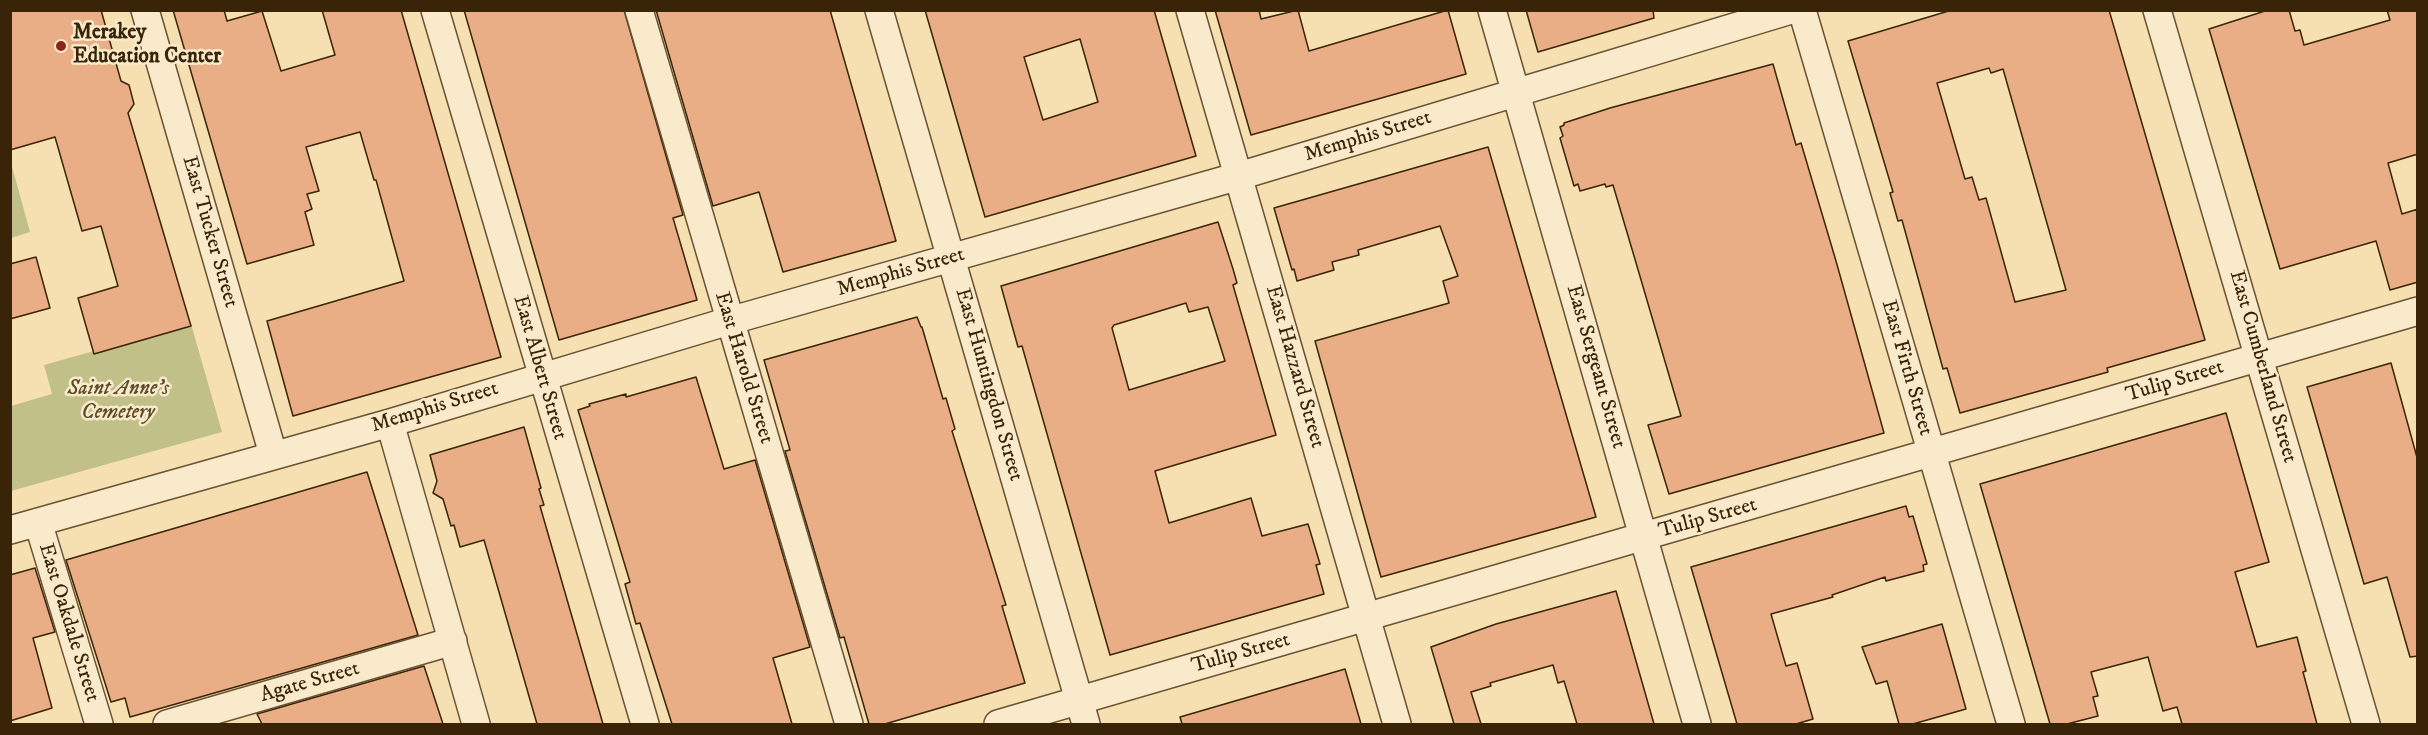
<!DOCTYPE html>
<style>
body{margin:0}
#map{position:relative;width:2428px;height:735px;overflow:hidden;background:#f6dfb1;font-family:"IM FELL DW Pica",serif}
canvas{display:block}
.frame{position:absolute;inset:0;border:12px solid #3a2408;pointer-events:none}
</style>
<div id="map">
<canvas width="2428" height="735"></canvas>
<div class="frame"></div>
</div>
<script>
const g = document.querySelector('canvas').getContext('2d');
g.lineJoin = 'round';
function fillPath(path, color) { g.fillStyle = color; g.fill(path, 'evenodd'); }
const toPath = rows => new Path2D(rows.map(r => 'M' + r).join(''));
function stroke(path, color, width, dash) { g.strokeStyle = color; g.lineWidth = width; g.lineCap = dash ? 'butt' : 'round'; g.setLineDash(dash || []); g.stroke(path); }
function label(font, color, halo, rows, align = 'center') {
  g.font = font + ' "IM FELL DW Pica",serif'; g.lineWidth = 5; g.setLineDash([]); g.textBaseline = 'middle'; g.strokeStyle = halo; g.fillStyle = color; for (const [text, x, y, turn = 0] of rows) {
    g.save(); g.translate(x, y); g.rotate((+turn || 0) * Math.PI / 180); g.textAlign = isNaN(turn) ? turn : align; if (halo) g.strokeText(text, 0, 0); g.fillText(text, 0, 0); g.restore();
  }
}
const green = toPath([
 [11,163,30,232,11,238,10,238],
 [191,324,222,432,11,491,11,406,52,394,44,365]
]);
const building = toPath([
 [10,10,101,10,121,81,129,85,134,104,128,113,191,326,94,354,78,298,118,286,101,226,82,231,55,137,10,150,10,10],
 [173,10,224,10,227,21,262,11,281,71,335,55,322,10,401,10,501,357,293,416,267,321,404,281,376,180,374,180,360,132,306,147,319,191,307,194,312,209,305,212,314,245,247,264,173,10],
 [464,10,624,10,683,215,673,218,697,300,559,340,464,10],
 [656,10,830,10,896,241,783,272,759,192,713,206,656,10],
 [925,10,1154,10,1196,156,985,217,925,10],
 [1080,39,1098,102,1043,120,1024,57,1080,39],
 [1215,10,1259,10,1261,19,1298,10,1309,51,1448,10,1466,74,1251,135,1215,10],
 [1526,10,1653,10,1654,18,1538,52,1526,10],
 [1952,10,2109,10,2205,340,2107,368,2108,372,1960,413,1947,368,1943,369,1902,220,1898,221,1890,193,1893,192,1848,41,1952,10],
 [1989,68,1991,73,2003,69,2066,290,2015,302,1986,198,1979,200,1972,177,1965,179,1937,83,1989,68],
 [2268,10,2289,10,2295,31,2300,30,2304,45,2390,20,2387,10,2418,10,2418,154,2388,163,2402,214,2418,209,2418,282,2390,290,2376,241,2280,269,2209,29,2268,10],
 [1773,64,1796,145,1801,143,1836,261,1884,433,1669,494,1648,425,1681,416,1634,256,1613,185,1606,187,1605,184,1580,191,1578,184,1574,186,1560,138,1563,136,1560,127,1564,125,1564,123,1610,108,1773,64],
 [1488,147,1596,517,1381,577,1315,341,1449,303,1443,281,1458,276,1440,226,1358,250,1359,255,1332,262,1334,270,1297,281,1294,269,1292,270,1274,208,1488,147],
 [1218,222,1233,269,1237,283,1233,285,1276,435,1155,471,1169,523,1251,498,1262,536,1308,524,1320,564,1316,565,1324,594,1110,655,1022,346,1018,347,1001,286,1218,222],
 [1186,303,1189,312,1208,307,1225,361,1129,390,1112,328,1114,325,1186,303],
 [36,257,50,308,10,319,10,264,36,257],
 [917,317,921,327,922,327,943,399,946,398,955,429,952,431,1006,605,1002,606,1025,683,885,724,869,724,844,637,840,638,785,451,790,450,764,360,917,317],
 [2391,363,2418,461,2418,656,2410,657,2387,577,2364,584,2307,387,2391,363],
 [696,377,724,469,755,460,810,647,773,658,792,724,672,724,640,623,636,624,625,584,630,582,578,410,590,406,589,404,626,394,626,397,696,377],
 [2226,413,2269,562,2235,572,2257,647,2297,637,2306,671,2303,672,2317,724,2182,724,2177,707,2163,711,2148,657,2091,672,2098,696,2093,697,2098,716,2067,724,2050,724,1980,484,2226,413],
 [524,427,541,488,539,489,544,505,540,506,603,724,537,724,484,540,460,547,454,525,451,526,443,499,433,493,437,481,430,455,524,427],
 [367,472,418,635,130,717,125,698,111,702,66,560,367,472],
 [1906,506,1909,517,1913,516,1927,564,1923,565,1924,571,1886,581,1885,577,1832,595,1833,597,1771,614,1786,666,1797,663,1813,719,1796,724,1737,724,1691,567,1906,506],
 [35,568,55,632,33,638,52,708,10,721,10,575,35,568],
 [1616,591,1654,724,1577,724,1564,681,1558,683,1553,665,1490,683,1491,686,1471,692,1481,724,1454,724,1431,647,1496,624,1616,591],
 [1942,624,1966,709,1913,724,1899,724,1887,681,1876,684,1862,647,1942,624],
 [424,666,443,724,262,724,257,714,424,666],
 [1345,669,1361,724,1182,724,1180,717,1345,669]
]);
const minor = toPath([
 [145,10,273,454],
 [435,10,645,724],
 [639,10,849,724],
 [879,10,1086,724],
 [1190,10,1397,724],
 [1492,10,1697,724],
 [1802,10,2011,724],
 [2157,10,2366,724],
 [390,423,476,724],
 [38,522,99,724],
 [10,530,390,423,729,321,1239,176,1791,10],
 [167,724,453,641],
 [998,724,2418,311]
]);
const markers = [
 [61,46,6,"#8f2418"]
];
const poiNames = [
 ["Merakey",73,34],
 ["Education Center",73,58]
];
const streetNames = [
 ["Memphis Street",1368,137,-17],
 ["East Tucker Street",209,232,74],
 ["Memphis Street",901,273,-16],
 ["East Hazzard Street",1294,367,74],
 ["East Sergeant Street",1595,367,74],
 ["East Cumberland Street",2262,367,74],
 ["East Albert Street",539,368,74],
 ["East Harold Street",743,368,73],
 ["East Firth Street",1906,368,74],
 ["Tulip Street",2175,382,-17],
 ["East Huntingdon Street",988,385,74],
 ["Memphis Street",435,408,-17],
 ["Tulip Street",1708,519,-16],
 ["East Oakdale Street",68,623,73],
 ["Tulip Street",1241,654,-16],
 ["Agate Street",310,683,-16]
];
const parkNames = [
 ["Saint Anne's",118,390],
 ["Cemetery",118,414]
];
fillPath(green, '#c1c088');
fillPath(building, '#e9ae86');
stroke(building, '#3a2408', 1.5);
stroke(minor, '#695332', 30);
stroke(minor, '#f9eacc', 27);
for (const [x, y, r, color] of markers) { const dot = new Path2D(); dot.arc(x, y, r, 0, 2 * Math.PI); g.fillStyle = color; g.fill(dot); stroke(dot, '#f9eacc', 2); }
label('bold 21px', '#3a2408', '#f9eacc', poiNames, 'left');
label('21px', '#3a2408', '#f9eacc', streetNames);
label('italic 21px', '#5c4b28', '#f9eacc', parkNames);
</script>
